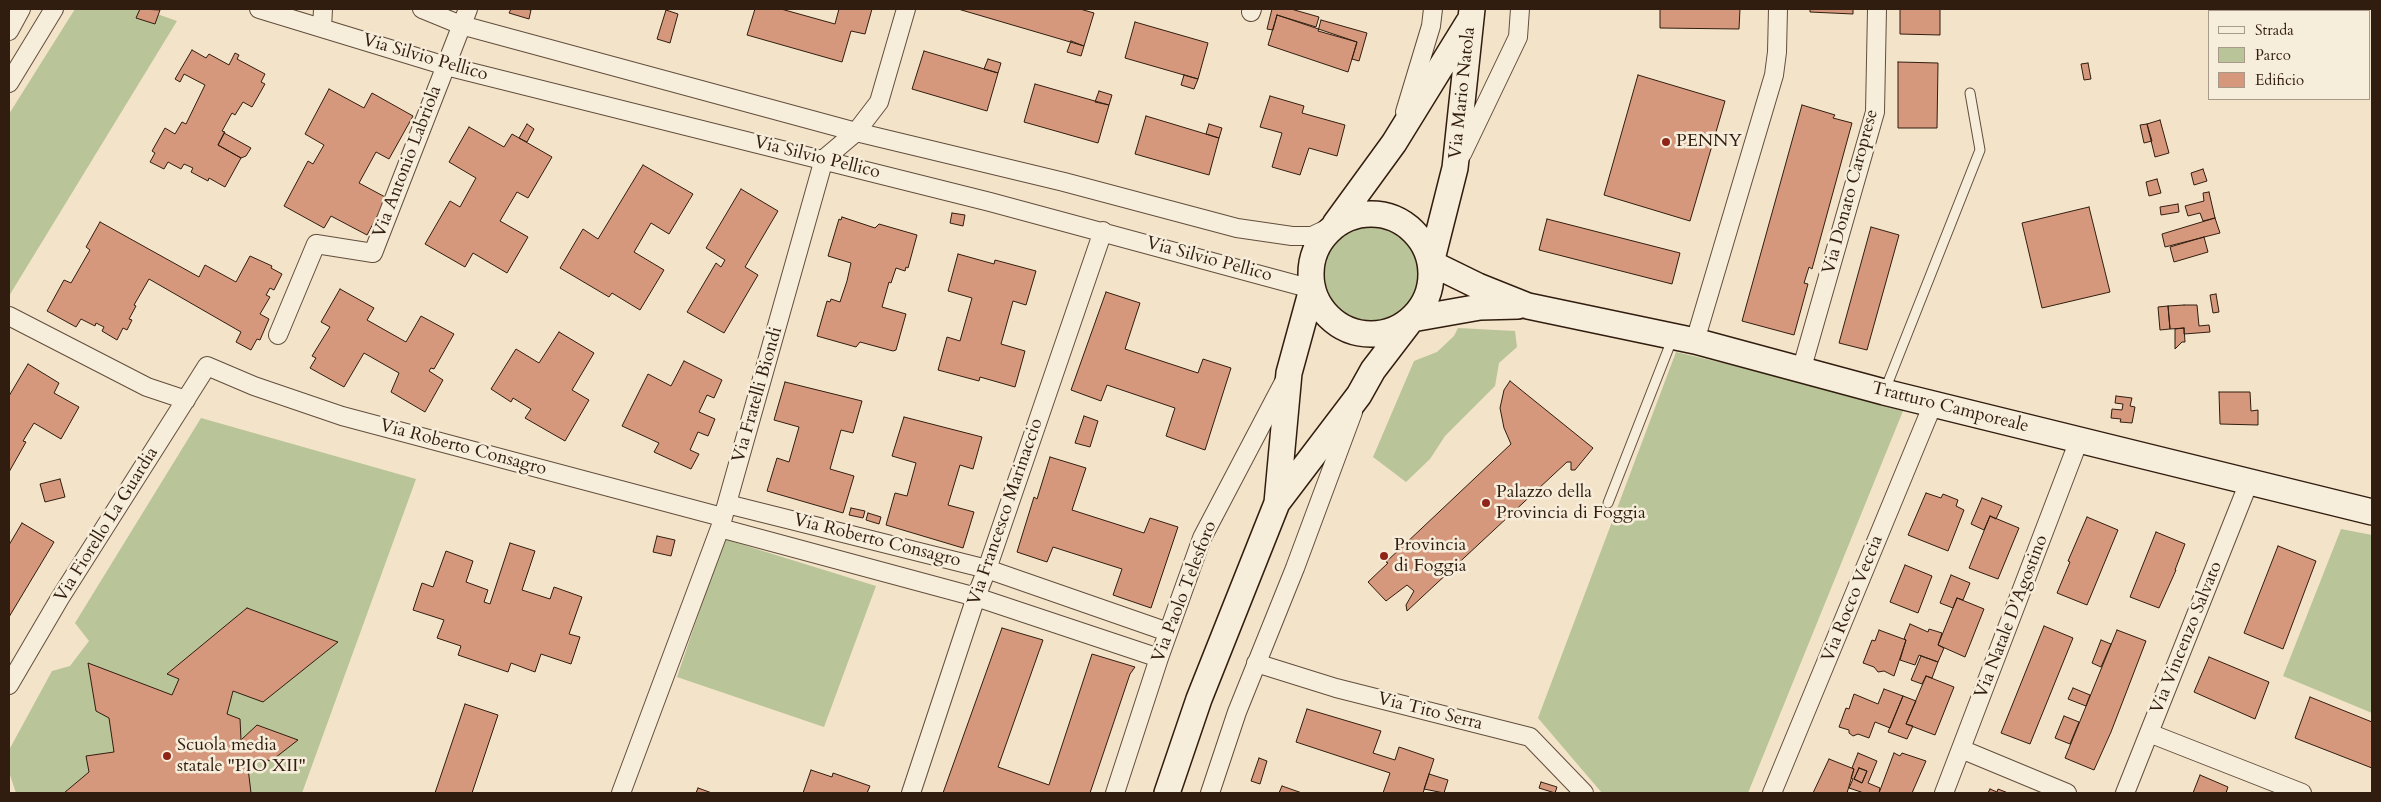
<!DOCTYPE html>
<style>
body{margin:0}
#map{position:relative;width:2381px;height:802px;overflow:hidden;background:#f3e3c8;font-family:Cardo,serif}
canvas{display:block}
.frame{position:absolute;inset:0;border:10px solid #311d0f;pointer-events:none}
.legend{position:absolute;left:2208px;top:10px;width:162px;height:90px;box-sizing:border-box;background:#f7eddb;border:1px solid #a89a89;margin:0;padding:6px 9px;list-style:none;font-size:15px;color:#311d0f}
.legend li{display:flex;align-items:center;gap:10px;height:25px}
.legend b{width:25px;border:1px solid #a89a89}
</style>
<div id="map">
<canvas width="2381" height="802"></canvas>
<div class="frame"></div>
<ul class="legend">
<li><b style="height:6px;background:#f7eddb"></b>Strada</li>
<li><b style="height:14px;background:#b9c498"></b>Parco</li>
<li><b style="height:14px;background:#d6987d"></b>Edificio</li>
</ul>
</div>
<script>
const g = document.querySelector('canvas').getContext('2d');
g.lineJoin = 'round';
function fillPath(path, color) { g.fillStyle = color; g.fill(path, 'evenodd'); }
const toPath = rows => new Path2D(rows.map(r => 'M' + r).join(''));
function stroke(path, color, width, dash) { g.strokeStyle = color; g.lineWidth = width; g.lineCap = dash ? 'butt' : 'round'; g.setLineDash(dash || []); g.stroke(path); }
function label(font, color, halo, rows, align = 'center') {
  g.font = font + ' Cardo,serif'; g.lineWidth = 5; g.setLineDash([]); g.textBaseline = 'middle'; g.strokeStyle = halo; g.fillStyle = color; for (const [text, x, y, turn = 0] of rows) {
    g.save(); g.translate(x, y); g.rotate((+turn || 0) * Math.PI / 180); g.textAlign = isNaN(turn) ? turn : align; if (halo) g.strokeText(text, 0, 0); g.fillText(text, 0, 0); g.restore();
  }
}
const green = toPath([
 [75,9,143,9,177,21,9,296,9,114],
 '1325 274a50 50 0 1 1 100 0a50 50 0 1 1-100 0Z',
 [1458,328,1515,331,1517,347,1499,363,1495,386,1445,436,1430,459,1406,482,1373,457,1414,361,1437,352,1454,336],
 [1676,352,1905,406,1748,793,1602,793,1538,718],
 [201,418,416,479,302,793,16,793,9,772,9,750,52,671,70,666,89,641,75,623],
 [2341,529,2372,535,2372,713,2283,676],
 [724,539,876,586,824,727,677,677]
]);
const building = toPath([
 [140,9,160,10,155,24,136,18,140,9],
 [511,9,526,9,531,10,529,19,509,13,511,9],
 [755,9,781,9,835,24,839,9,872,9,865,34,851,31,842,62,747,35,755,9],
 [958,9,1080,9,1094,13,1084,46,958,9],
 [1272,9,1291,9,1319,17,1316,27,1277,15,1273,30,1267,29,1272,9],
 [1660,9,1740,9,1739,29,1660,28,1660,9],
 [1810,9,1853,9,1853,14,1810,12,1810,9],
 [1900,9,1940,9,1940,35,1900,34,1900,9],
 [666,10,678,14,670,43,657,39,666,10],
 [1277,15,1357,42,1348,72,1268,45,1277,15],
 [1321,20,1367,33,1359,61,1352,59,1357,42,1318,31,1321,20],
 [1135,22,1208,43,1198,79,1125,58,1135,22],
 [1071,41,1084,46,1081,56,1067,52,1071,41],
 [192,50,206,58,209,54,229,65,235,53,239,55,237,59,265,74,261,82,265,84,252,107,243,102,235,115,232,113,222,131,225,132,218,145,241,158,225,187,209,178,208,181,191,172,193,168,184,164,181,169,168,162,164,169,150,162,155,153,152,151,165,128,175,134,182,122,186,124,205,85,184,74,180,82,175,79,192,50],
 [924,51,998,73,987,111,912,89,924,51],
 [988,59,1001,63,998,73,984,69,988,59],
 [1898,62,1938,63,1937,128,1898,128,1898,62],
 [2088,63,2091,79,2084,80,2081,64,2088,63],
 [1184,75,1198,79,1194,89,1181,85,1184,75],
 [1638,75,1725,101,1690,221,1604,195,1638,75],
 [1035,84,1109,105,1098,143,1024,122,1035,84],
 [329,89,364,108,372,93,413,116,389,159,376,152,359,183,387,198,367,235,331,216,324,228,284,206,308,161,313,164,324,145,305,134,329,89],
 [1099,91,1112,95,1109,105,1095,102,1099,91],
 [1270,96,1304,106,1302,113,1345,125,1337,156,1309,148,1300,175,1272,167,1282,133,1260,127,1270,96],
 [1802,105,1835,115,1833,118,1852,123,1812,269,1809,267,1804,283,1808,284,1794,335,1742,321,1802,105],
 [1146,116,1219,138,1209,175,1135,154,1146,116],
 [2160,120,2169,153,2155,157,2147,124,2160,120],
 [527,124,534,129,527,142,519,138,527,124],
 [1209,124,1222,128,1219,138,1206,134,1209,124],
 [2147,124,2152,141,2144,143,2140,125,2147,124],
 [469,127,504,147,512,134,552,157,528,198,517,192,500,221,528,237,507,273,473,253,465,267,425,244,450,201,460,207,476,178,449,162,469,127],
 [224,133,251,148,246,156,241,158,218,145,224,133],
 [643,165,693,194,669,234,651,223,634,252,664,270,640,310,612,293,609,297,560,268,583,229,598,239,643,165],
 [2203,169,2207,181,2194,185,2191,173,2203,169],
 [2157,179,2161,193,2149,196,2146,182,2157,179],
 [741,189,778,211,745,267,758,275,724,333,687,312,716,263,721,267,725,260,706,248,741,189],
 [2209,192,2215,218,2203,221,2200,213,2188,216,2185,206,2204,201,2203,193,2209,192],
 [2178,204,2179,212,2161,215,2160,207,2178,204],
 [2089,207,2110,292,2042,308,2022,223,2089,207],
 [952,213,965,215,963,226,950,223,952,213],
 [842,217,875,228,879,224,917,235,908,268,906,267,905,271,896,268,891,283,889,282,882,307,906,314,896,350,893,351,860,342,856,347,817,336,827,301,830,302,831,299,840,302,847,281,851,263,828,256,839,219,841,220,842,217],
 [2215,218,2220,233,2165,247,2162,234,2215,218],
 [1547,219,1680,253,1672,284,1539,250,1547,219],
 [100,222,199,277,205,265,236,282,250,256,272,266,271,268,282,274,274,290,270,288,266,295,270,297,260,314,269,319,260,340,257,339,251,350,236,342,241,332,149,279,134,305,136,306,129,319,132,320,127,330,123,328,117,340,102,331,104,327,96,323,95,326,81,319,76,327,47,311,64,280,71,283,90,250,86,247,100,222],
 [1871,227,1899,235,1867,350,1839,343,1871,227],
 [2204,237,2208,252,2174,262,2170,247,2204,237],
 [958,254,994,264,995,260,1036,271,1026,305,1013,301,1001,344,1025,351,1015,387,980,377,979,381,938,370,947,337,960,341,972,298,948,291,958,254],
 [340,289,374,308,367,320,406,342,421,316,454,334,434,369,431,368,429,371,443,380,425,412,391,392,399,373,364,353,344,387,310,368,316,358,312,356,330,327,321,322,340,289],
 [1106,292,1140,303,1125,349,1198,373,1203,359,1231,368,1205,450,1166,436,1175,408,1107,385,1101,401,1071,390,1106,292],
 [2216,294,2219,312,2213,313,2210,295,2216,294],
 [2184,305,2197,305,2199,326,2209,325,2210,332,2184,334,2184,328,2170,329,2168,306,2184,305],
 [2168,306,2170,329,2160,330,2158,307,2168,306],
 [2184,328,2185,342,2182,342,2175,349,2175,329,2184,328],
 [559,332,594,353,572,390,589,400,565,441,525,418,531,409,513,398,511,402,491,389,516,349,539,363,559,332],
 [684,361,722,380,714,398,707,395,699,412,715,419,708,436,698,432,690,450,699,454,691,469,654,452,659,443,622,426,648,374,671,386,684,361],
 [28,364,59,383,54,393,79,407,61,439,34,423,23,441,26,442,9,472,9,396,28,364],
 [1510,381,1593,448,1575,470,1571,470,1571,462,1567,462,1407,611,1406,605,1414,591,1407,585,1386,601,1368,582,1388,563,1386,562,1511,444,1504,428,1500,408,1504,390,1510,381],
 [785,382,862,401,853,433,841,430,830,469,854,476,843,513,767,491,777,458,789,462,799,427,774,420,785,382],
 [2219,392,2250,392,2251,411,2258,410,2258,425,2220,424,2219,392],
 [2116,396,2132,398,2130,406,2135,407,2132,423,2120,422,2121,419,2111,418,2112,409,2122,410,2123,404,2115,403,2116,396],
 [1084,416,1098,421,1090,447,1075,443,1084,416],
 [904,417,982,437,973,469,960,465,948,505,974,512,963,548,886,525,895,493,907,496,916,463,892,456,904,417],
 [1050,457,1086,468,1072,510,1144,533,1150,518,1178,527,1151,608,1113,595,1122,569,1053,547,1047,562,1017,552,1034,497,1037,499,1050,457],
 [60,479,65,497,45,502,40,484,60,479],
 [1926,493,1941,498,1943,494,1958,500,1956,506,1964,510,1948,551,1908,535,1926,493],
 [1982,498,2002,506,1996,519,1990,516,1984,530,1971,524,1982,498],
 [851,508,865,511,863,518,849,515,851,508],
 [868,513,881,517,879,524,866,520,868,513],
 [1990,516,2019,528,1998,579,1969,568,1990,516],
 [2087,517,2118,530,2087,605,2057,593,2070,562,2068,561,2087,517],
 [22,523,54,542,9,617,9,545,22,523],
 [2156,532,2185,544,2175,570,2176,570,2159,608,2130,597,2156,532],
 [657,536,675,540,671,556,653,552,657,536],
 [510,543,535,551,522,590,550,599,554,587,582,597,569,634,580,637,571,664,541,654,535,672,511,663,508,672,458,655,461,646,437,638,444,620,413,610,422,583,433,587,446,551,473,561,466,582,488,590,484,602,490,604,510,543],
 [2278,546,2316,561,2283,649,2244,633,2278,546],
 [1905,565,1932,576,1918,613,1890,602,1905,565],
 [1951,575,1970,583,1963,600,1957,598,1953,608,1940,603,1951,575],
 [1957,598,1984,609,1965,657,1938,645,1957,598],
 [247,608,338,642,263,702,233,691,227,714,240,719,241,740,257,725,298,740,271,761,259,758,248,768,251,793,64,793,89,772,86,756,114,752,109,718,96,711,88,663,172,695,179,679,167,674,247,608],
 [1910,624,1928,632,1929,629,1942,633,1938,645,1944,648,1938,662,1919,655,1915,665,1900,660,1906,640,1904,639,1910,624],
 [2044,626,2073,638,2030,744,2001,733,2044,626],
 [1002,628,1043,640,998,767,1049,785,1092,654,1135,667,1130,674,1090,793,943,793,1002,628],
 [1879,630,1906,640,1894,676,1884,671,1878,672,1874,667,1863,663,1872,640,1875,641,1879,630],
 [2117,630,2146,641,2111,732,2094,770,2065,758,2117,630],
 [2101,640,2111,644,2101,667,2092,663,2101,640],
 [1921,656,1938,662,1932,678,1926,676,1922,684,1911,680,1921,656],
 [2209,657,2269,682,2255,719,2194,692,2209,657],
 [1926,676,1954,687,1935,735,1906,724,1926,676],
 [2073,688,2090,695,2086,706,2068,699,2073,688],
 [1884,689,1903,696,1890,728,1875,722,1869,738,1858,734,1853,736,1849,733,1849,730,1839,727,1846,708,1849,709,1854,694,1878,704,1884,689],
 [1903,696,1916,701,1906,724,1913,726,1907,739,1888,732,1903,696],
 [2310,697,2372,722,2372,768,2295,738,2310,697],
 [465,704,498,715,472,793,435,793,465,704],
 [1307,709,1381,731,1373,753,1395,760,1399,747,1434,759,1423,793,1383,793,1390,773,1296,742,1307,709],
 [2064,716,2079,722,2070,744,2055,738,2064,716],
 [1858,753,1877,761,1868,783,1880,788,1879,793,1864,793,1849,788,1853,779,1851,778,1854,769,1852,768,1858,753],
 [1859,768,1867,771,1862,783,1854,779,1859,768],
 [1894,753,1900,756,1902,753,1926,761,1912,793,1879,793,1894,753],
 [1259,758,1267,761,1260,784,1251,781,1259,758],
 [1829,759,1854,769,1847,793,1813,793,1829,759],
 [1859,768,1867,771,1862,783,1854,779,1859,768],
 [811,770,832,777,833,773,870,786,867,793,803,793,811,770],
 [1429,774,1448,780,1444,793,1424,789,1429,774],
 [2200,775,2228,787,2226,793,2193,793,2200,775],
 [1541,782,1557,787,1555,793,1539,788,1541,782],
 [1282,786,1302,793,1279,793,1282,786],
 [698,788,712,793,696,793,698,788],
 [1990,789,1997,792,1998,789,2008,793,1988,793,1990,789]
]);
const lane = toPath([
 [1885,390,1980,150,1970,93],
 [1608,503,1673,337]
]);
const street = toPath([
 [259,9,446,66,990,202,1312,289],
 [422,9,461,25,856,132,1064,182,1237,228,1292,236,1312,236,1333,226],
 [1251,12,1252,9],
 [322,28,323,9],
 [9,31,21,9],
 [9,83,54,9],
 [1405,112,1431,26,1433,9],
 [1462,154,1518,37,1520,9],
 [9,316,147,387,186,400],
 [278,335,316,244,373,253,468,9],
 [1695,341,1774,75,1777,52,1778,9],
 [1801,371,1875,112,1877,9],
 [727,504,987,569,1168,632],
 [720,528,976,597,1159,658],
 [1256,663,1336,688,1530,737,1584,793],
 [9,685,60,598,207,366,254,386,342,416,722,517],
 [2149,733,2302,793],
 [1961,749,2067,793],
 [621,793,720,528,824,159,856,132,879,102,906,9],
 [911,793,976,597,987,569,1103,231],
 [1115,793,1159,658,1202,538,1285,380],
 [1210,793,1237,712,1295,568,1353,412],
 [1772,793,1933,404],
 [1944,793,2079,440],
 [2125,793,2249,482]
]);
const secondary = toPath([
 '1311 274a60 60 0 1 1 120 0a60 60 0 1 1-120 0Z',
 [1335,224,1394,143,1468,23],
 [1431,263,1478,286,1528,306,1695,341,1884,392,2372,512],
 [1431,263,1455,168,1472,9],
 [1412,319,1480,307,1518,306],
 [1277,503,1289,373,1312,289],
 [1167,793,1199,699,1277,503,1359,395,1373,370,1412,319]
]);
const markers = [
 [1666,142,5,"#8f2418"],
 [1486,503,5,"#8f2418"],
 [1384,556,5,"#8f2418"],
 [167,756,5,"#8f2418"]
];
const streetNames = [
 ["Via Silvio Pellico",425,58,16],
 ["Via Mario Natola",1463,93,-84],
 ["Via Silvio Pellico",817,158,14],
 ["Via Antonio Labriola",408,162,-69],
 ["Via Donato Caroprese",1851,192,-75],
 ["Via Silvio Pellico",1209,260,15],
 ["Via Fratelli Biondi",758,395,-74],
 ["Tratturo Camporeale",1950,408,14],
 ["Via Roberto Consagro",463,448,15],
 ["Via Francesco Marinaccio",1006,512,-71],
 ["Via Fiorello La Guardia",107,525,-58],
 ["Via Roberto Consagro",877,541,14],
 ["Via Paolo Telesforo",1185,592,-69],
 ["Via Rocco Veccia",1853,599,-68],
 ["Via Natale D'Agostino",2012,617,-69],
 ["Via Vincenzo Salvato",2187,638,-68],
 ["Via Tito Serra",1430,712,14]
];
const poiNames = [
 ["PENNY",1676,142],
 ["Palazzo della",1496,493],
 ["Provincia di Foggia",1496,514],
 ["Provincia",1394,546],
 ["di Foggia",1394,567],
 ["Scuola media",177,746],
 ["statale \"PIO XII\"",177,767]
];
fillPath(green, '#b9c498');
fillPath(building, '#d6987d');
stroke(building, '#311d0f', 1);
stroke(lane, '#624e3d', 11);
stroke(street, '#624e3d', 20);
stroke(secondary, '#311d0f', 28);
stroke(lane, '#f7eddb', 9);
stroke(street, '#f7eddb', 18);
stroke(secondary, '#f7eddb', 25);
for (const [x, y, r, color] of markers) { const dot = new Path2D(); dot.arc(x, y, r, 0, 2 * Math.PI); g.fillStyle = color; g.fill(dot); stroke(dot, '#f7eddb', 2); }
label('18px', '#311d0f', '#f7eddb', streetNames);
label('18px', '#311d0f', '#f7eddb', poiNames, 'left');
</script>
